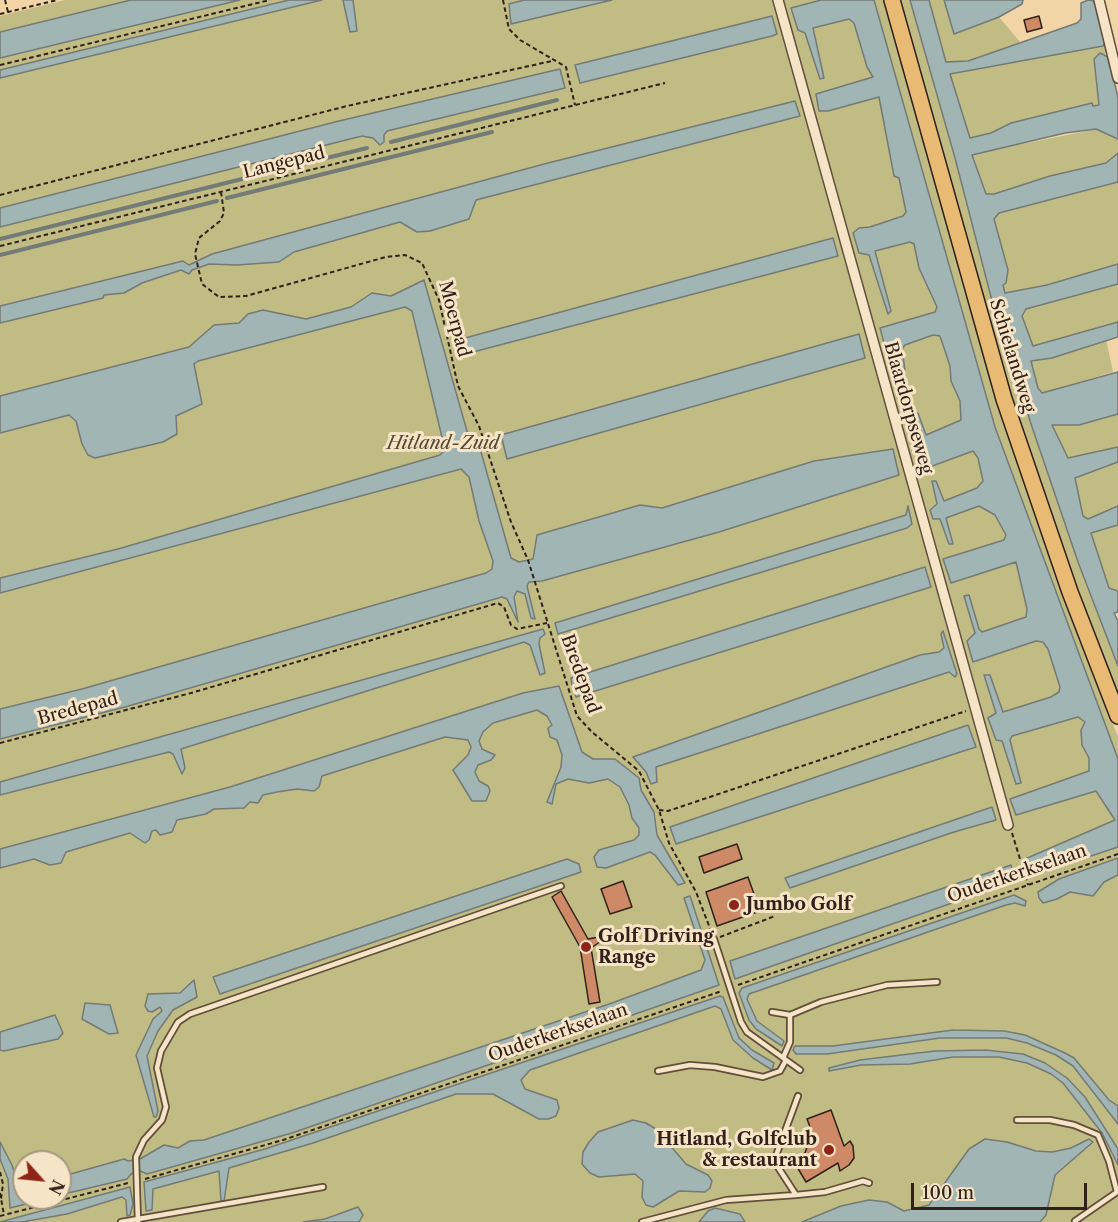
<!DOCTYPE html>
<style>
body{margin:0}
#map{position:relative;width:1118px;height:1222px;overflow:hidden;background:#f1d5a7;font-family:"Libre Caslon Text",serif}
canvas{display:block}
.north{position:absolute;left:12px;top:1150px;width:60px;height:60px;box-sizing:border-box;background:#f6e4c6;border:2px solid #a79681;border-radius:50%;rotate:117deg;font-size:16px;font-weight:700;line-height:24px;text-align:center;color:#31211a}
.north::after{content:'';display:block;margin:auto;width:21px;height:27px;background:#8f2418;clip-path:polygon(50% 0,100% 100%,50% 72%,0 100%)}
.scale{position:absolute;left:911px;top:1183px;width:176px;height:27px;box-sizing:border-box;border:3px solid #31211a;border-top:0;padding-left:8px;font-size:18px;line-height:21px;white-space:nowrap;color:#31211a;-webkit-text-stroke:4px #f6e4c6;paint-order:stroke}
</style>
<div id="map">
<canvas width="1118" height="1222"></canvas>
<div class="north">N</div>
<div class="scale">100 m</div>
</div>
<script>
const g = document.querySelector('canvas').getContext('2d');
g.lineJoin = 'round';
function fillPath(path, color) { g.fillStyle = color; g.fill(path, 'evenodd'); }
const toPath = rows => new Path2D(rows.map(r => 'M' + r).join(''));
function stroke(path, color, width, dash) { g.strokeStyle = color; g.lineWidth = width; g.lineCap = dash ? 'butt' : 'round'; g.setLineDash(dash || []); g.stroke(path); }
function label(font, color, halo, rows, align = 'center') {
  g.font = font + ' "Libre Caslon Text",serif'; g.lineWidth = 6; g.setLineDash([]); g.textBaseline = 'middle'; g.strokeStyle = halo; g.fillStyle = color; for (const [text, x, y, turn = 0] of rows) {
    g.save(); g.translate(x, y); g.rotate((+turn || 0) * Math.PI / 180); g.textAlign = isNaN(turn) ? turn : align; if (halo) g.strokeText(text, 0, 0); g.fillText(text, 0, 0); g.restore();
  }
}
const green = toPath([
 [65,0,131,0,0,32,0,16],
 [216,0,884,0,930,160,1092,669,1118,737,1118,1222,0,1222,0,51],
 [24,1162,60,1162,60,1198,24,1198],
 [901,0,910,0,955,158,997,320,1011,362,1016,369,1030,421,1078,562,1118,666,1118,699,1063,554,1004,375],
 [929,0,944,0,954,34,999,17,1020,42,968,61,946,62],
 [1105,43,1107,54,1105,53,1099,105,1092,106,1091,103,1011,123,991,133,969,138,950,74,1092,46,1099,47],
 [1097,129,1118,139,1118,153,1106,163,1050,176,994,194,986,194,972,154],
 [1118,182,1118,264,1047,285,1005,293,1003,285,1008,270,994,219,999,213],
 [1118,284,1118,322,1036,346,1031,344,1022,316,1026,309],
 [1106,339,1113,372,1042,393,1038,388,1031,361,1052,358],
 [1118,414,1118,447,1068,458,1055,435,1052,425,1079,425],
 [1118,462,1118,506,1088,519,1083,516,1075,477],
 [1118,525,1118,591,1109,588,1091,533]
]);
const water = toPath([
 [131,0,240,0,0,58,0,32,131,0],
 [289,0,322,0,0,78,0,70,289,0],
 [343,0,353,0,357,31,350,32,343,0],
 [524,0,612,0,511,24,509,4,524,0],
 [821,0,874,0,995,427,1118,759,1118,847,1031,876,1025,859,1115,820,1096,791,1016,815,1010,799,1089,771,1089,758,1082,745,1081,730,1085,722,1078,717,1012,736,1010,740,1021,783,1016,784,1002,741,996,740,988,718,996,713,984,675,990,675,1003,712,1051,697,1059,692,1060,687,1048,649,1043,642,1036,641,973,662,967,641,975,633,964,596,969,595,979,629,982,632,1026,617,1027,609,1016,562,951,583,943,559,1004,540,1006,535,995,515,979,506,946,518,953,544,949,544,940,519,933,519,930,510,937,504,932,481,936,481,944,501,977,488,983,481,978,458,973,451,924,469,913,415,918,413,926,435,961,420,960,401,951,381,950,366,940,336,933,335,905,345,902,349,905,370,902,371,895,351,886,350,880,328,935,312,937,307,919,268,914,244,910,242,875,251,891,311,888,314,869,255,859,253,853,233,859,228,870,227,903,216,906,212,899,178,894,176,879,97,828,111,819,111,816,94,873,77,867,67,854,23,849,19,813,28,824,78,820,79,805,33,798,30,791,8,821,0],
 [910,0,929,0,946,62,968,61,1077,23,1081,19,1081,3,1088,0,1095,1,1105,43,1103,46,950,74,970,138,991,133,1011,123,1092,103,1093,106,1099,105,1094,59,1100,53,1108,57,1118,97,1118,139,1096,129,1065,133,972,155,986,194,994,194,1050,176,1106,163,1118,153,1118,182,999,213,994,219,1008,270,1006,283,1003,285,1005,293,1047,285,1118,264,1118,284,1026,309,1022,316,1033,346,1118,322,1118,337,1052,358,1031,361,1038,388,1042,393,1118,372,1118,414,1079,425,1052,425,1068,458,1118,447,1118,462,1075,478,1083,516,1088,519,1118,506,1118,525,1091,533,1109,588,1118,591,1118,612,1114,613,1118,621,1118,666,1078,562,1030,421,1016,369,1011,362,997,320,955,158,910,0],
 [944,0,1023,0,1022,4,999,17,954,34,944,0],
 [772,16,777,34,772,36,580,83,575,65,772,16],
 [560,69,565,88,387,131,384,135,384,142,380,145,373,138,362,136,0,227,0,208,339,121,560,69],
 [795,101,800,116,476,200,469,219,430,231,417,232,400,222,294,252,279,262,237,265,209,264,192,270,189,274,181,270,142,283,124,293,104,295,103,298,0,323,0,306,183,261,189,265,212,254,548,163,795,101],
 [833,238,838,256,458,356,454,341,833,238],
 [424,280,471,445,479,445,511,558,519,562,533,559,537,535,640,505,662,508,814,461,893,449,899,475,719,532,542,581,529,582,527,586,535,619,531,618,525,594,517,591,514,597,518,622,507,599,502,597,125,707,0,739,0,709,82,689,486,573,492,569,493,561,479,521,469,477,461,469,0,593,0,578,118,549,440,455,445,450,412,311,405,307,198,361,194,364,202,404,176,416,177,434,163,442,95,458,88,455,82,444,76,421,69,415,0,433,0,396,189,347,214,325,239,323,248,314,263,310,306,319,351,307,372,293,391,296,424,280],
 [859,334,865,358,507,459,501,435,859,334],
 [908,506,912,524,907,528,558,634,555,623,906,515,908,506],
 [925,567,931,587,576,697,572,687,571,678,925,567],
 [543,629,545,634,540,638,539,644,545,673,540,675,530,645,524,642,181,749,185,768,182,774,173,754,169,752,0,795,0,782,543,629],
 [943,631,957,674,955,677,949,672,656,767,657,782,651,784,646,772,633,757,920,655,939,652,944,648,941,634,943,631],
 [559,686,582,752,593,759,615,759,639,778,641,790,654,812,657,835,685,883,678,885,655,855,650,852,606,868,597,867,594,857,599,850,634,840,639,835,639,828,632,818,629,805,620,787,608,779,589,783,568,779,556,784,552,804,547,802,561,767,562,755,557,740,550,737,548,728,552,725,547,716,537,710,493,723,483,732,479,741,482,749,495,755,491,760,478,765,475,772,479,781,488,786,490,791,486,801,472,801,453,770,468,755,471,747,468,740,445,737,322,776,319,787,314,791,297,789,277,792,263,795,258,803,250,802,244,808,214,809,206,814,177,820,172,832,160,835,156,830,152,831,149,840,145,843,130,833,66,852,61,863,50,865,34,859,0,868,0,849,230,787,523,693,559,686],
 [968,725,976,747,676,844,670,827,968,725],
 [992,807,996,820,954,832,790,888,785,878,992,807],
 [1118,858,1118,875,1104,882,1093,896,1070,892,1057,899,1043,903,1039,898,1038,892,1059,879,1118,858],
 [567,859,579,864,581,872,220,994,213,977,567,859],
 [1011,865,1015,881,735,979,730,961,1011,865],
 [1014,895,1026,901,1025,906,1015,903,1006,905,749,994,747,999,757,1021,784,1041,782,1046,756,1029,749,1020,739,993,742,988,1014,895],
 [690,896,719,985,292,1133,147,1174,140,1171,131,1174,127,1179,60,1195,60,1177,124,1159,128,1161,140,1159,164,1145,178,1148,190,1141,204,1140,612,1003,701,970,705,960,684,898,690,896],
 [194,980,197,997,173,1010,158,1031,147,1056,158,1111,156,1117,154,1117,136,1055,153,1019,162,1011,160,1007,152,1012,148,1011,145,1006,148,994,180,993,194,980],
 [720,996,723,997,739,1038,752,1050,774,1063,772,1070,753,1058,733,1040,721,1009,715,1006,530,1070,521,1080,525,1089,557,1100,559,1108,556,1116,548,1119,539,1119,493,1094,456,1094,313,1143,229,1168,224,1201,221,1201,219,1171,153,1189,152,1210,146,1211,144,1182,265,1149,720,996],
 [85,1003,110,1005,118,1033,109,1034,82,1019,85,1003],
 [55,1015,63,1033,58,1039,4,1051,0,1050,0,1032,55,1015],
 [953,1030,1004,1031,1025,1035,1065,1053,1074,1058,1109,1100,1118,1106,1118,1124,1073,1066,1056,1055,1027,1043,1006,1038,940,1038,827,1054,796,1054,793,1050,795,1046,833,1046,953,1030],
 [985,1050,1023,1054,1045,1063,1067,1078,1085,1097,1118,1149,1118,1165,1102,1133,1063,1083,1051,1074,1027,1063,999,1057,953,1057,910,1064,861,1065,829,1071,829,1068,860,1060,935,1051,985,1050],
 [633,1120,646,1123,656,1129,686,1164,708,1175,712,1181,710,1188,705,1192,679,1191,653,1207,646,1205,642,1197,643,1181,635,1174,599,1177,590,1173,582,1164,583,1152,589,1142,598,1132,633,1120],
 [985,1139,1007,1142,1036,1151,1052,1152,1071,1148,1089,1139,1093,1142,1055,1175,1046,1215,1040,1222,802,1222,841,1206,869,1200,887,1202,904,1211,929,1205,969,1149,985,1139],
 [0,1142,12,1165,17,1180,24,1184,24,1198,50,1198,10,1208,8,1179,0,1159,0,1142],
 [130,1187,133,1204,130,1215,127,1216,126,1200,122,1197,67,1214,22,1222,0,1222,130,1187],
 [358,1207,363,1215,359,1222,303,1222,325,1219,358,1207],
 [715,1208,740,1214,745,1222,699,1222,708,1211,715,1208]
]);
const stream = toPath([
 [391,142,557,100],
 [227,198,492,132],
 [0,239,367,148],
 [0,255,217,201]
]);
const building = toPath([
 [1039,16,1042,28,1027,32,1024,20,1039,16],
 [737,844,742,859,704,873,699,857,737,844],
 [748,877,760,911,717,926,706,892,748,877],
 [623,881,632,907,610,914,601,889,623,881],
 [561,891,588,939,610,935,591,948,600,1002,589,1004,580,947,552,897,561,891],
 [831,1110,844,1146,850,1141,853,1146,854,1158,849,1165,840,1171,838,1163,806,1182,793,1160,805,1153,812,1132,807,1119,831,1110]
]);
const path = toPath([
 [5,0,8,12],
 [503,0,509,29,520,40,566,67,575,105],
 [0,14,57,0],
 [0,65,270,0],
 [221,192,224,213,220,221,199,238,195,254,202,284,219,297,246,296,386,257,405,255,422,263,439,300,458,386,479,426,511,522,528,560,577,716,592,732,639,771,659,810,669,843,696,892,711,931],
 [0,195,347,106,552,61],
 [0,246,665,83],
 [0,743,191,693,498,603,504,607,511,625,517,629,547,623],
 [659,810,668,811,966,711],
 [1012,833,1028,885],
 [720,937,775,916],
 [738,985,1118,854],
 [0,1172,3,1184,1,1199],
 [145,1179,283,1140,722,991],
 [0,1193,4,1215],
 [0,1216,128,1183]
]);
const lane = toPath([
 [714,939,741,1022,747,1032,800,1070],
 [772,1012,790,1015,790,1042,783,1058],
 [790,1015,821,1002,887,985,937,982],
 [658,1071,690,1065,715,1067,763,1077,780,1071,786,1060],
 [798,1096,774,1161,796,1195,825,1192,863,1181,869,1183],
 [1017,1120,1050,1120,1074,1125,1098,1135,1109,1161,1117,1192,1075,1221],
 [121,1222,323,1187],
 [138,1222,136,1157,144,1140,162,1120,166,1107,157,1068,161,1051,178,1022,190,1014,561,886],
 [642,1222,726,1200,796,1195]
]);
const street = toPath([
 [778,0,1008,825],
 [1099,0,1118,78]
]);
const primary = toPath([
 [892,0,1004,399,1070,592,1118,716]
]);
const markers = [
 [734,905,6,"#8f2418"],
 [586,947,6,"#8f2418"],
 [829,1150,6,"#8f2418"]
];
const streetNames = [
 ["Langepad",284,163,-14],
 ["Moerpad",454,319,75],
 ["Schielandweg",1012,356,73],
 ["Blaardorpseweg",908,408,74],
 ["Bredepad",580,674,70],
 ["Bredepad",78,709,-15],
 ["Ouderkerkselaan",1017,874,-19],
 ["Ouderkerkselaan",558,1033,-19]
];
const parkNames = [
 ["Hitland-Zuid",443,444]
];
const poiNames = [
 ["Jumbo Golf",746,905],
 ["Golf Driving",598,937],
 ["Range",598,958],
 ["Hitland, Golfclub",817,1140,"right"],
 ["& restaurant",817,1161,"right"]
];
fillPath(green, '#c0bc83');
fillPath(water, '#a1b5b4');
stroke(water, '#747a76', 1.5);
stroke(stream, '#747a76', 4);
fillPath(building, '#ce8a66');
stroke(building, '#31211a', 1.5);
stroke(lane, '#614e3d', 8);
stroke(street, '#614e3d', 12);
stroke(primary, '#31211a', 18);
stroke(path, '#31211a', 2, [4.5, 3]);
stroke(lane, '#f6e4c6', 4.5);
stroke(street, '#f6e4c6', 9);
stroke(primary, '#e8ba74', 15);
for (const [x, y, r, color] of markers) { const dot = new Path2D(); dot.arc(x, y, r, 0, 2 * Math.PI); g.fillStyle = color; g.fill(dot); stroke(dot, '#f6e4c6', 2); }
label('18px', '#31211a', '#f6e4c6', streetNames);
label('italic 18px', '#554834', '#f6e4c6', parkNames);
label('bold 18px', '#31211a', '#f6e4c6', poiNames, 'left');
</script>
